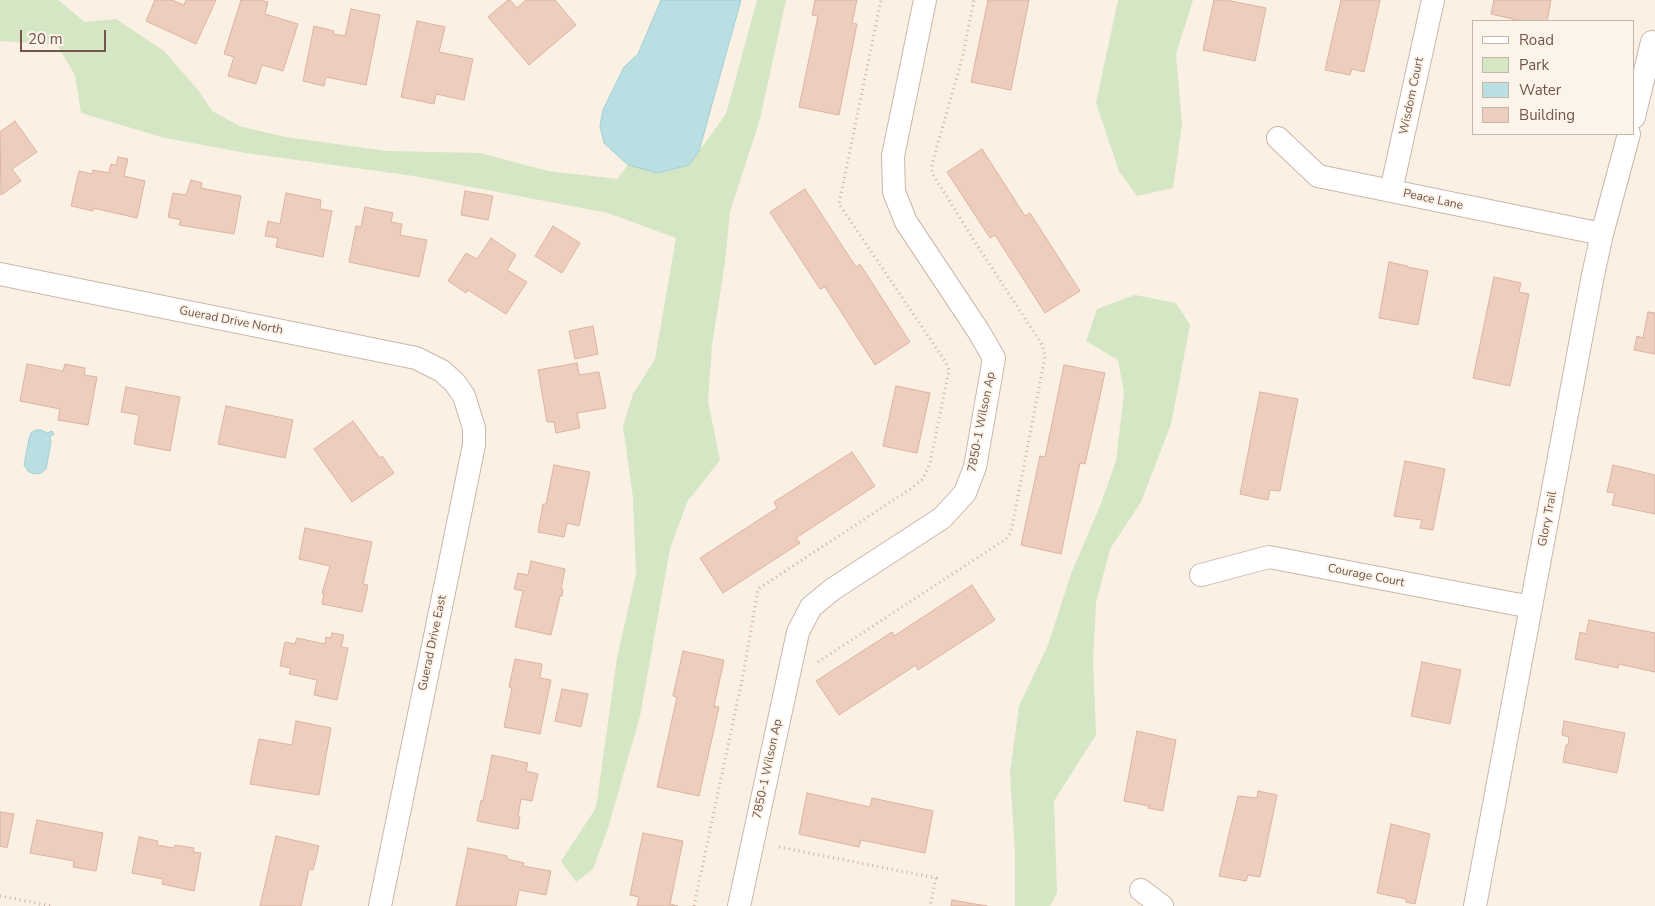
<!DOCTYPE html>
<style>
body{margin:0}
#map{position:relative;width:1655px;height:906px;overflow:hidden;background:#faf0e3;font-family:"Nunito Sans",sans-serif}
canvas{display:block}
.legend{position:absolute;left:1472px;top:20px;width:162px;height:115px;box-sizing:border-box;background:#fdf4e9;border:1px solid #c5b5aa;margin:0;padding:6px 9px;list-style:none;font-size:15px;color:#70564b}
.legend li{display:flex;align-items:center;gap:10px;height:25px}
.legend b{width:25px;border:1px solid #c5b5aa}
.scale{position:absolute;left:20px;top:30px;width:86px;height:22px;box-sizing:border-box;border:2px solid #70564b;border-top:0;padding-left:6px;font-size:15px;line-height:18px;white-space:nowrap;color:#70564b;-webkit-text-stroke:4px #fdf4e9;paint-order:stroke}
</style>
<div id="map">
<canvas width="1655" height="906"></canvas>
<ul class="legend">
<li><b style="height:6px;background:#fff"></b>Road</li>
<li><b style="height:14px;background:#d4e6c3"></b>Park</li>
<li><b style="height:14px;background:#badfe2"></b>Water</li>
<li><b style="height:14px;background:#edcdbd"></b>Building</li>
</ul>
<div class="scale">20 m</div>
</div>
<script>
const g = document.querySelector('canvas').getContext('2d');
g.lineJoin = 'round';
function fillPath(path, color) { g.fillStyle = color; g.fill(path, 'evenodd'); }
const toPath = rows => new Path2D(rows.map(r => 'M' + r).join(''));
function stroke(path, color, width, dash) { g.strokeStyle = color; g.lineWidth = width; g.lineCap = dash ? 'butt' : 'round'; g.setLineDash(dash || []); g.stroke(path); }
function label(font, color, halo, rows, align = 'center') {
  g.font = font + ' "Nunito Sans",sans-serif'; g.lineWidth = 4; g.setLineDash([]); g.textBaseline = 'middle'; g.strokeStyle = halo; g.fillStyle = color; for (const [text, x, y, turn = 0] of rows) {
    g.save(); g.translate(x, y); g.rotate((+turn || 0) * Math.PI / 180); g.textAlign = isNaN(turn) ? turn : align; if (halo) g.strokeText(text, 0, 0); g.fillText(text, 0, 0); g.restore();
  }
}
const green = toPath([
 [0,0,58,0,85,22,116,19,164,51,198,90,212,111,239,126,285,137,387,151,480,153,548,171,617,179,628,165,663,172,689,165,726,114,757,0,786,0,760,119,730,212,724,269,712,345,708,401,720,460,687,502,670,549,640,716,608,828,593,869,576,882,561,861,596,808,617,658,636,574,633,498,623,426,633,394,655,359,676,238,608,213,414,176,246,153,165,138,81,113,75,75,57,45,0,41],
 [1118,0,1193,0,1176,54,1182,124,1173,188,1137,196,1119,171,1096,103],
 [1135,295,1176,303,1190,325,1171,424,1141,502,1110,549,1096,603,1093,660,1096,735,1054,801,1057,893,1050,906,1015,906,1015,852,1010,773,1019,706,1048,645,1071,574,1100,506,1116,461,1124,393,1118,360,1086,341,1097,309]
]);
const water = toPath([
 [661,0,741,0,699,151,689,165,658,173,628,165,604,143,600,126,603,110,624,67,638,54,661,0],
 [36,430,41,430,47,433,52,431,54,434,50,437,51,442,46,469,41,473,34,474,28,471,24,465,29,439,31,433,36,430]
]);
const building = toPath([
 [155,0,172,0,184,5,186,0,216,0,196,44,146,21,155,0],
 [241,0,260,0,268,2,265,14,298,24,283,71,262,65,256,84,228,76,234,57,224,54,241,0],
 [508,0,510,0,517,8,526,0,555,0,576,25,529,65,488,17,508,0],
 [815,0,857,0,852,23,857,24,839,115,799,107,818,16,812,15,815,0],
 [988,0,1029,0,1011,90,971,82,988,0],
 [1214,0,1226,0,1266,8,1255,61,1203,50,1214,0],
 [1341,0,1380,0,1364,72,1352,69,1350,75,1325,70,1341,0],
 [1494,0,1551,0,1547,21,1521,21,1491,14,1494,0],
 [351,9,380,15,366,85,326,77,324,86,303,81,314,26,334,31,333,34,345,36,351,9],
 [417,21,445,27,439,52,473,59,464,100,436,94,434,104,401,97,417,21],
 [15,121,37,152,12,169,21,181,1,195,0,132,15,121],
 [982,149,1025,216,1030,213,1080,291,1045,313,995,235,990,238,947,172,982,149],
 [118,157,128,159,124,176,145,181,137,218,93,208,93,211,71,206,79,171,92,174,93,170,109,173,111,164,116,165,118,157],
 [191,180,202,183,201,188,241,196,234,234,179,225,181,220,168,217,173,193,186,195,191,180],
 [805,189,856,267,860,264,910,342,875,365,825,287,820,289,770,212,805,189],
 [465,191,493,196,488,220,461,215,465,191],
 [286,193,321,200,320,209,332,211,323,257,276,247,278,238,265,236,268,221,280,224,286,193],
 [365,207,393,213,391,222,402,224,400,235,427,240,419,277,349,262,356,226,361,227,365,207],
 [553,226,580,243,562,273,535,256,553,226],
 [491,238,516,255,507,270,527,282,506,314,468,290,466,293,448,281,466,253,477,259,491,238],
 [1389,262,1407,266,1407,267,1428,271,1418,325,1379,318,1389,262],
 [1494,277,1521,283,1519,292,1529,294,1510,386,1473,378,1494,277],
 [1648,312,1655,313,1655,354,1634,350,1637,336,1643,338,1648,312],
 [593,326,598,354,575,359,569,331,593,326],
 [577,363,579,375,599,372,606,408,577,413,580,428,556,433,554,422,547,422,538,370,577,363],
 [27,364,63,371,65,364,85,368,84,375,97,377,88,425,58,420,60,409,20,401,27,364],
 [1064,365,1105,373,1085,464,1080,463,1061,554,1021,545,1040,456,1045,457,1064,365],
 [896,386,930,393,917,453,883,446,896,386],
 [126,387,180,397,170,451,134,444,139,415,121,412,126,387],
 [1260,392,1298,399,1280,491,1270,490,1268,500,1240,494,1260,392],
 [226,406,293,420,285,458,218,444,226,406],
 [353,421,380,458,382,456,394,473,352,502,314,449,353,421],
 [852,452,875,486,796,538,800,543,723,593,700,558,777,508,774,502,852,452],
 [1405,461,1445,469,1433,530,1420,528,1422,520,1394,516,1405,461],
 [554,465,590,472,579,526,567,523,564,537,538,532,543,504,546,504,554,465],
 [1613,465,1655,475,1655,514,1612,505,1615,493,1607,492,1613,465],
 [305,528,372,542,363,584,368,585,362,612,322,604,324,593,322,593,330,566,299,559,305,528],
 [531,561,565,569,561,589,563,589,562,596,560,596,551,635,515,627,523,591,514,589,518,573,528,575,531,561],
 [972,585,995,620,918,670,916,665,839,715,816,681,892,632,894,636,972,585],
 [1589,620,1655,633,1655,672,1619,664,1618,668,1575,659,1580,632,1586,634,1589,620],
 [332,633,344,635,341,647,348,648,337,700,314,695,317,680,289,674,291,668,280,666,285,642,295,644,297,638,325,644,326,637,331,638,332,633],
 [683,651,724,660,714,706,719,707,699,796,657,787,677,697,673,696,683,651],
 [515,659,542,664,540,678,551,680,540,734,504,727,512,688,509,687,515,659],
 [1422,662,1461,670,1450,724,1411,716,1422,662],
 [562,689,588,694,581,727,555,721,562,689],
 [296,721,331,728,319,795,250,784,259,739,292,745,296,721],
 [1564,721,1625,733,1617,773,1563,762,1566,745,1568,745,1569,737,1562,735,1564,721],
 [1137,731,1176,740,1163,811,1148,808,1149,806,1124,801,1137,731],
 [492,755,528,763,526,771,538,774,532,801,521,799,518,816,520,817,518,829,477,821,481,800,483,801,492,755],
 [1258,791,1277,795,1260,877,1248,875,1246,881,1219,876,1238,796,1257,798,1258,791],
 [807,793,870,807,872,798,933,811,925,853,861,840,859,847,799,834,807,793],
 [0,812,14,814,7,848,0,846,0,812],
 [37,820,103,833,96,871,73,867,74,861,30,853,37,820],
 [1391,824,1430,834,1415,904,1406,902,1406,899,1377,893,1391,824],
 [643,833,683,841,670,904,678,906,637,906,639,897,630,895,643,833],
 [276,836,319,846,313,870,309,869,301,906,260,906,276,836],
 [139,837,158,841,157,845,174,848,175,845,194,848,193,852,201,853,194,891,162,884,163,879,132,873,139,837],
 [468,848,507,856,507,859,524,863,523,866,551,871,546,895,519,890,516,906,456,906,468,848],
 [952,900,987,906,951,906,952,900]
]);
const path = toPath([
 [818,662,1006,539,1011,532,1045,357,1043,346,975,242,932,173,932,164,962,59,974,0],
 [779,847,936,878,930,906],
 [0,896,52,906],
 [694,906,743,675,758,589,910,489,923,479,930,463,949,370,945,361,839,204,881,0]
]);
const street = toPath([
 [1634,117,1652,42],
 [1278,138,1318,176,1602,234],
 [1391,191,1433,0],
 [0,274,416,358,442,371,455,383,464,396,474,428,474,445,380,906],
 [1201,575,1269,557,1531,607],
 [1141,890,1162,906],
 [739,906,798,632,811,607,833,589,942,518,965,493,975,467,994,358,979,332,906,222,894,192,893,156,925,0],
 [1475,906,1593,275,1602,234,1629,134]
]);
const streetNames = [
 ["Wisdom Court",1412,96,-78],
 ["Peace Lane",1433,200,12],
 ["Guerad Drive North",231,321,11],
 ["7850-1 Wilson Ap",982,422,-79],
 ["Glory Trail",1548,519,-79],
 ["Courage Court",1366,576,11],
 ["Guerad Drive East",433,643,-78],
 ["7850-1 Wilson Ap",768,769,-78]
];
fillPath(green, '#d4e6c3');
fillPath(water, '#badfe2');
stroke(water, '#a1cfd3', 1);
fillPath(building, '#edcdbd');
stroke(building, '#deb29f', 1);
stroke(street, '#cab7ab', 24);
stroke(path, '#d2b0a1', 3, [1, 4]);
stroke(street, '#fff', 22);
label('12px', '#70564b', '#fdf4e9', streetNames);
</script>
